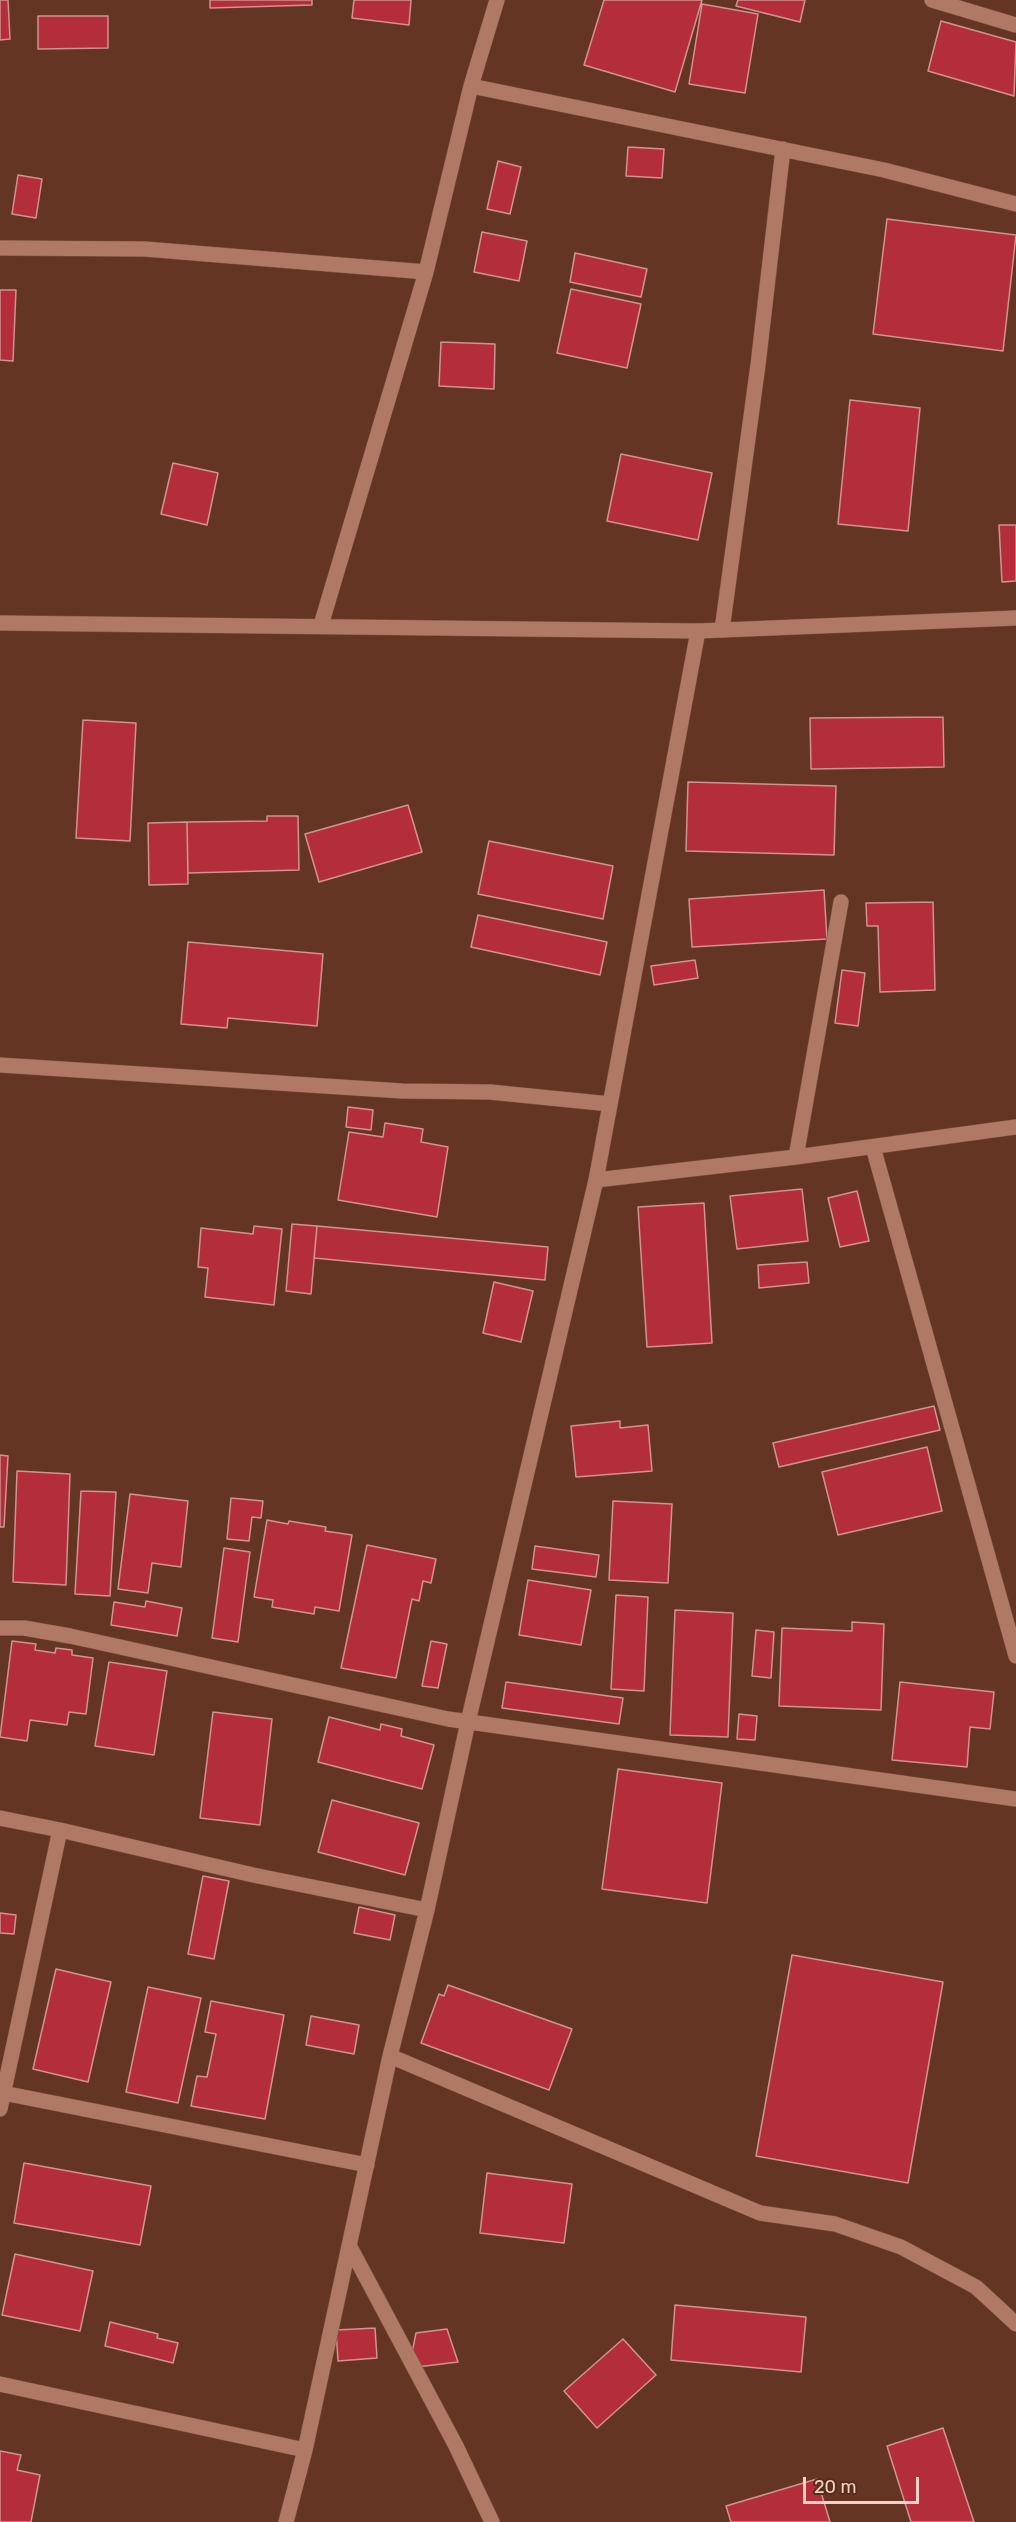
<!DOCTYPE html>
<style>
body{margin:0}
#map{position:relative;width:1016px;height:2522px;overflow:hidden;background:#653524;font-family:Rubik,sans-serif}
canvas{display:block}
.scale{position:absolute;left:803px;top:2477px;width:116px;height:27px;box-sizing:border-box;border:3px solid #f1d3c8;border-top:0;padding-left:8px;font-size:18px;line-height:21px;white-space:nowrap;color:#f1d3c8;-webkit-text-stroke:4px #592b19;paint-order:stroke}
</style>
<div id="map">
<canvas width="1016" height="2522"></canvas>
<div class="scale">20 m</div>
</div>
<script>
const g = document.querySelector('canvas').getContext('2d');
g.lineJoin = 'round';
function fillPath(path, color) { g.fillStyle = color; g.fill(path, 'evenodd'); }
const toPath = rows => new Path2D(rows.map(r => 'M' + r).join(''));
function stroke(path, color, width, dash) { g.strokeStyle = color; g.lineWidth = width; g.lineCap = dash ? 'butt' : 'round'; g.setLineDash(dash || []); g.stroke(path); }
const building = toPath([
 [0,0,8,0,10,39,0,40,0,0],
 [210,0,312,0,312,5,210,8,210,0],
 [354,0,411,0,409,25,352,18,354,0],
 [604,0,702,0,675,92,584,65,604,0],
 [738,0,805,0,800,22,736,6,738,0],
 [702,4,758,14,745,93,689,84,702,4],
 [38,16,108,16,108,48,38,49,38,16],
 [941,21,1016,42,1014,96,928,71,941,21],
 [628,147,664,149,662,178,626,176,628,147],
 [498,161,521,167,510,214,487,209,498,161],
 [18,175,42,179,36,218,12,214,18,175],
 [887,219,1016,235,1003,351,873,334,887,219],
 [482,232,527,241,519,281,474,272,482,232],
 [575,253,647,269,641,297,570,282,575,253],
 [571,289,641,304,627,368,557,353,571,289],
 [0,290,16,290,13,361,0,360,0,290],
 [441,342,495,344,494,389,439,386,441,342],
 [850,400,920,408,908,531,838,524,850,400],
 [621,454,712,473,698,540,607,521,621,454],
 [173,463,218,473,207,525,161,514,173,463],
 [999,525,1016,525,1016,581,1002,582,999,525],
 [943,717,944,767,811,769,810,718,943,717],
 [83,720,136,723,130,841,76,838,83,720],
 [688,782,836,786,834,855,686,851,688,782],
 [408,805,422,852,319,882,305,834,408,805],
 [267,816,298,816,299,870,188,873,187,822,267,821,267,816],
 [187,822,188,884,149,885,148,823,187,822],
 [489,841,613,866,603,919,478,894,489,841],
 [824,890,827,939,692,947,689,899,824,890],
 [933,902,935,990,880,992,878,926,867,926,866,903,933,902],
 [478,915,607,942,600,975,471,947,478,915],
 [188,942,323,954,317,1026,228,1018,227,1028,181,1024,188,942],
 [695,960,698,978,654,985,651,966,695,960],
 [842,970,865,973,858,1026,835,1023,842,970],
 [348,1107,373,1110,371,1130,346,1127,348,1107],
 [385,1123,423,1129,421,1142,448,1147,437,1217,338,1200,349,1132,383,1137,385,1123],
 [802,1189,808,1241,737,1249,730,1196,802,1189],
 [857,1191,869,1241,840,1247,828,1198,857,1191],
 [704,1203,712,1343,647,1347,638,1207,704,1203],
 [292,1224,317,1226,311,1294,286,1291,292,1224],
 [254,1226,282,1229,274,1305,205,1297,208,1268,198,1267,201,1228,253,1234,254,1226],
 [317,1226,548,1247,545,1280,314,1258,317,1226],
 [807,1262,809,1283,759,1288,758,1265,807,1262],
 [494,1282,533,1291,521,1342,483,1333,494,1282],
 [934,1406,940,1430,779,1467,773,1443,934,1406],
 [620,1421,620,1428,648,1425,652,1471,576,1477,571,1426,620,1421],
 [927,1447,942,1511,838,1535,822,1472,927,1447],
 [0,1455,8,1456,4,1527,0,1527,0,1455],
 [17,1471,70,1474,66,1585,13,1582,17,1471],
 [81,1491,116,1492,110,1596,75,1594,81,1491],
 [130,1494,188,1501,181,1567,152,1563,148,1593,118,1589,130,1494],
 [231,1498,263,1501,261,1518,252,1517,249,1541,227,1539,231,1498],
 [613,1501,672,1504,668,1583,609,1580,613,1501],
 [267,1520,288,1524,289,1521,326,1527,325,1531,352,1535,339,1611,315,1607,314,1614,272,1607,273,1600,254,1597,267,1520],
 [367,1545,436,1559,431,1583,423,1581,419,1601,412,1599,396,1678,341,1668,367,1545],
 [535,1546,599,1555,596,1577,532,1569,535,1546],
 [224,1548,250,1552,238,1642,212,1638,224,1548],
 [528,1580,591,1590,581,1645,519,1635,528,1580],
 [616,1595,648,1597,644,1691,611,1689,616,1595],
 [146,1601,182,1608,177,1636,111,1625,114,1602,145,1607,146,1601],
 [675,1610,733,1613,728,1737,670,1735,675,1610],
 [852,1622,884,1624,881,1710,779,1706,782,1628,852,1631,852,1622],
 [756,1630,774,1632,771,1678,752,1676,756,1630],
 [12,1641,36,1644,35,1650,55,1653,56,1648,72,1650,72,1655,93,1658,86,1714,69,1712,67,1725,30,1720,27,1741,0,1737,12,1641],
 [431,1641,447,1644,438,1688,422,1686,431,1641],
 [109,1662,167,1671,154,1755,95,1746,109,1662],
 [506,1682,623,1698,619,1724,502,1708,506,1682],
 [900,1682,994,1692,990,1729,970,1727,967,1767,892,1760,900,1682],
 [213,1712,272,1719,260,1825,200,1818,213,1712],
 [739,1714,757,1716,755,1740,737,1739,739,1714],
 [329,1717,380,1730,381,1724,402,1729,401,1736,434,1745,422,1789,318,1762,329,1717],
 [618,1769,722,1783,707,1903,602,1889,618,1769],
 [332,1800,419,1823,405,1875,318,1852,332,1800],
 [203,1876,229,1881,214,1959,188,1954,203,1876],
 [359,1907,395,1915,390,1940,354,1933,359,1907],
 [0,1913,16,1915,14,1934,0,1933,0,1913],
 [792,1955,943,1982,908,2183,756,2156,792,1955],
 [56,1969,111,1982,88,2082,33,2069,56,1969],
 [448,1985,572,2029,549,2090,421,2043,439,1994,444,1996,448,1985],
 [148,1987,201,1998,178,2103,126,2092,148,1987],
 [211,2001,284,2015,265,2119,191,2106,197,2076,207,2077,216,2034,205,2032,211,2001],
 [311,2016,359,2025,354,2054,306,2045,311,2016],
 [24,2163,151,2186,140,2245,14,2223,24,2163],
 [487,2173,572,2184,564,2243,480,2233,487,2173],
 [15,2254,93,2271,80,2331,2,2315,15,2254],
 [675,2305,806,2317,801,2372,671,2360,675,2305],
 [110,2322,158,2334,157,2338,178,2343,173,2363,105,2346,110,2322],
 [375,2328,377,2358,338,2361,336,2330,375,2328],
 [447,2329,458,2362,409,2368,416,2333,447,2329],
 [623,2339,656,2375,597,2428,564,2391,623,2339],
 [943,2428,974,2522,911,2522,887,2446,943,2428],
 [0,2451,21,2455,17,2470,40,2475,31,2522,0,2522,0,2451],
 [817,2479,830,2522,731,2522,726,2506,817,2479]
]);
const minor = toPath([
 [932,0,1016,25],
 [471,86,884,170,1016,204],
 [0,248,145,249,426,272],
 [321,625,426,272,471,86,497,0],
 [722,630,758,365,783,149],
 [0,1065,402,1091,490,1092,610,1104],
 [873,1147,1016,1656],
 [796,1157,841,902],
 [596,1180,796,1157,1016,1127],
 [0,1628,24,1628,70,1636,448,1719,1016,1799],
 [0,1818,60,1830,253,1875,427,1910],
 [390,2056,760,2213,835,2224,901,2247,976,2287,1016,2324],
 [3,2093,367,2165],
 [0,2109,60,1830],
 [350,2247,456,2446,492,2522],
 [0,2384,305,2450],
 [286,2522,305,2450,390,2056,427,1910,468,1722,596,1180,698,631]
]);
const tertiary = toPath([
 [0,623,698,631,1016,618]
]);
fillPath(building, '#b32e3a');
stroke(building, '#d09392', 1.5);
stroke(minor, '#7b5242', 16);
stroke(tertiary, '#7b5242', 16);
stroke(minor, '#af7965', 15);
stroke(tertiary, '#af7965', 15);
</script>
